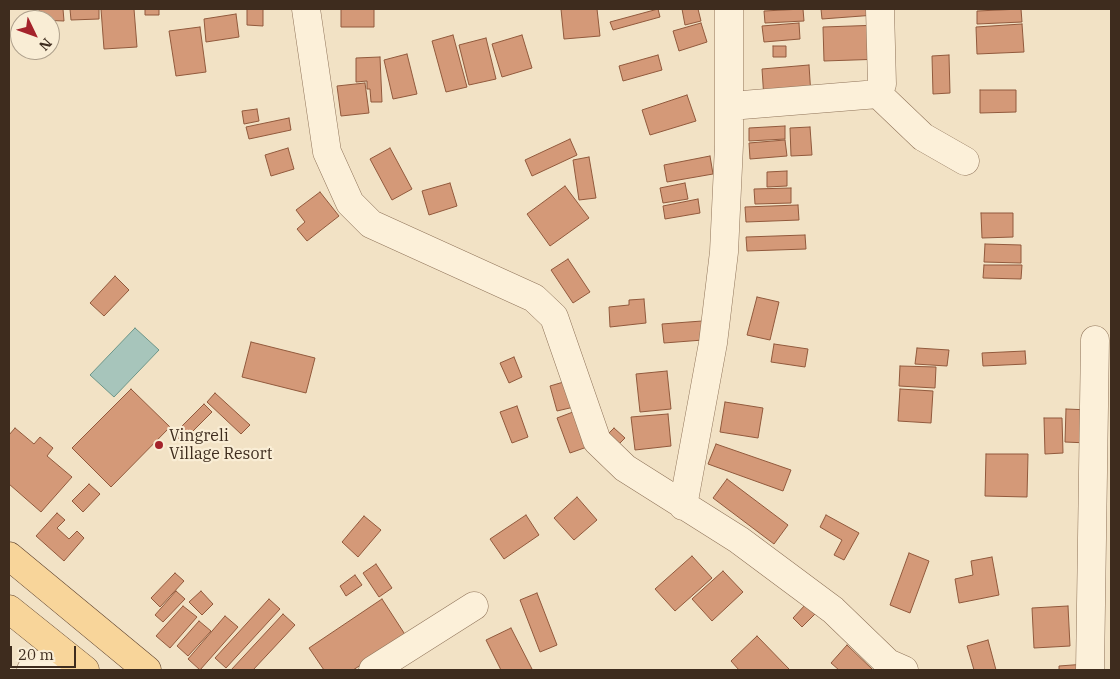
<!DOCTYPE html>
<style>
body{margin:0}
#map{position:relative;width:1120px;height:679px;overflow:hidden;background:#f2e2c5;font-family:"IBM Plex Serif",serif}
canvas{display:block}
.frame{position:absolute;inset:0;border:10px solid #3e2c1e;pointer-events:none}
.north{position:absolute;left:10px;top:10px;width:50px;height:50px;box-sizing:border-box;background:#f9edd5;border:1px solid #aea08c;border-radius:50%;rotate:132deg;font-size:14px;font-weight:700;line-height:20px;text-align:center;color:#3e2c1e}
.north::after{content:'';display:block;margin:auto;width:18px;height:22px;background:#a4232b;clip-path:polygon(50% 0,100% 100%,50% 72%,0 100%)}
.scale{position:absolute;left:10px;top:646px;width:66px;height:22px;box-sizing:border-box;border:2px solid #3e2c1e;border-top:0;padding-left:6px;font-size:15px;line-height:18px;white-space:nowrap;color:#3e2c1e;-webkit-text-stroke:4px #f9edd5;paint-order:stroke}
</style>
<div id="map">
<canvas width="1120" height="679"></canvas>
<div class="frame"></div>
<div class="north">N</div>
<div class="scale">20 m</div>
</div>
<script>
const g = document.querySelector('canvas').getContext('2d');
g.lineJoin = 'round';
function fillPath(path, color) { g.fillStyle = color; g.fill(path, 'evenodd'); }
const toPath = rows => new Path2D(rows.map(r => 'M' + r).join(''));
function stroke(path, color, width, dash) { g.strokeStyle = color; g.lineWidth = width; g.lineCap = dash ? 'butt' : 'round'; g.setLineDash(dash || []); g.stroke(path); }
function label(font, color, halo, rows, align = 'center') {
  g.font = font + ' "IBM Plex Serif",serif'; g.lineWidth = 4.5; g.setLineDash([]); g.textBaseline = 'middle'; g.strokeStyle = halo; g.fillStyle = color; for (const [text, x, y, turn = 0] of rows) {
    g.save(); g.translate(x, y); g.rotate((+turn || 0) * Math.PI / 180); g.textAlign = isNaN(turn) ? turn : align; if (halo) g.strokeText(text, 0, 0); g.fillText(text, 0, 0); g.restore();
  }
}
const water = toPath([
 [135,328,159,350,114,397,90,375,135,328]
]);
const building = toPath([
 [39,9,63,9,64,21,40,20,39,9],
 [70,9,99,9,99,19,71,20,70,9],
 [101,9,134,9,137,47,104,49,101,9],
 [145,9,159,9,159,15,145,15,145,9],
 [247,9,263,9,263,26,247,25,247,9],
 [341,9,374,9,374,27,341,27,341,9],
 [561,9,597,9,600,36,564,39,561,9],
 [658,9,660,17,613,30,610,22,658,9],
 [682,9,698,9,701,21,685,25,682,9],
 [803,9,804,21,765,23,764,11,803,9],
 [821,9,874,9,875,15,822,19,821,9],
 [1021,9,1022,22,977,24,977,11,1021,9],
 [236,14,239,37,206,42,204,19,236,14],
 [701,23,707,42,679,51,673,31,701,23],
 [799,23,800,39,764,42,762,26,799,23],
 [1022,24,1024,52,977,54,976,27,1022,24],
 [881,25,883,59,824,61,823,27,881,25],
 [200,27,206,72,176,76,169,31,200,27],
 [453,35,467,87,446,92,432,41,453,35],
 [522,35,532,68,502,77,492,44,522,35],
 [486,38,496,79,469,85,459,45,486,38],
 [773,46,786,46,786,57,773,57,773,46],
 [407,54,417,94,393,99,384,60,407,54],
 [658,55,662,70,623,81,619,66,658,55],
 [949,55,950,93,933,94,932,56,949,55],
 [380,57,382,102,371,102,370,89,367,89,367,81,356,82,356,58,380,57],
 [809,65,811,96,764,99,762,69,809,65],
 [365,83,369,113,341,116,337,86,365,83],
 [980,90,1016,90,1016,112,980,113,980,90],
 [687,95,696,121,650,135,642,110,687,95],
 [257,109,259,121,244,124,242,111,257,109],
 [289,118,291,130,249,139,246,127,289,118],
 [785,126,785,139,749,141,749,128,785,126],
 [810,127,812,155,791,156,790,128,810,127],
 [570,139,577,155,532,176,525,160,570,139],
 [785,140,787,156,750,159,749,143,785,140],
 [288,148,294,169,271,176,265,155,288,148],
 [390,148,412,189,392,200,370,159,390,148],
 [710,156,713,174,667,182,664,165,710,156],
 [589,157,596,198,579,200,573,160,589,157],
 [787,171,787,186,767,187,767,172,787,171],
 [450,183,457,206,429,215,422,191,450,183],
 [685,183,688,199,663,203,660,188,685,183],
 [565,186,589,218,550,246,527,214,565,186],
 [791,188,791,203,755,204,754,189,791,188],
 [320,192,339,216,307,241,297,229,305,222,296,210,320,192],
 [698,199,700,213,665,219,663,206,698,199],
 [798,205,799,220,746,222,745,207,798,205],
 [981,213,1013,213,1013,237,982,238,981,213],
 [805,235,806,249,747,251,746,237,805,235],
 [985,244,1021,245,1021,263,984,262,985,244],
 [568,259,590,292,573,303,551,270,568,259],
 [984,265,1022,265,1021,279,983,278,984,265],
 [115,276,129,290,104,316,90,303,115,276],
 [757,297,779,302,770,340,747,335,757,297],
 [644,299,646,323,610,327,609,307,629,305,629,300,644,299],
 [702,321,703,340,664,343,662,324,702,321],
 [251,342,315,358,306,393,242,377,251,342],
 [774,344,808,349,805,367,771,362,774,344],
 [917,348,949,350,947,366,915,364,917,348],
 [1025,351,1026,364,983,366,982,353,1025,351],
 [514,357,522,377,509,383,500,363,514,357],
 [900,366,936,367,935,388,899,386,900,366],
 [667,371,671,409,640,412,636,374,667,371],
 [567,381,574,407,557,411,550,386,567,381],
 [131,389,170,427,111,487,72,448,131,389],
 [900,389,933,391,931,423,898,421,900,389],
 [215,393,250,425,241,434,207,402,215,393],
 [725,402,763,408,758,438,720,432,725,402],
 [204,404,212,412,182,442,174,434,204,404],
 [517,406,528,437,512,443,500,412,517,406],
 [1066,409,1090,410,1088,443,1065,442,1066,409],
 [573,412,587,447,570,453,557,418,573,412],
 [668,414,671,446,635,450,631,417,668,414],
 [1044,418,1062,418,1063,453,1045,454,1044,418],
 [15,428,34,444,40,437,53,448,47,456,72,477,41,512,9,484,9,435,15,428],
 [614,428,625,438,618,445,607,435,614,428],
 [716,444,791,470,783,491,708,464,716,444],
 [986,454,1028,454,1027,497,985,496,986,454],
 [727,479,788,525,774,544,713,498,727,479],
 [89,484,100,494,83,512,72,501,89,484],
 [577,497,597,520,574,540,554,518,577,497],
 [57,513,65,520,57,528,69,539,77,531,84,538,64,561,36,536,57,513],
 [526,515,539,535,504,559,490,539,526,515],
 [826,515,859,533,844,560,834,555,842,540,820,527,826,515],
 [364,516,381,530,358,557,342,542,364,516],
 [909,553,929,561,910,613,890,605,909,553],
 [692,556,712,578,675,611,655,589,692,556],
 [992,557,999,595,959,603,955,579,973,575,971,561,992,557],
 [376,564,392,588,379,597,363,573,376,564],
 [723,571,743,592,712,621,692,599,723,571],
 [175,573,184,581,160,607,151,598,175,573],
 [355,575,362,585,346,596,340,586,355,575],
 [176,591,185,599,163,622,155,615,176,591],
 [201,591,213,604,202,615,189,602,201,591],
 [537,593,557,645,540,652,520,600,537,593],
 [269,599,280,609,226,668,215,658,269,599],
 [382,599,406,636,353,670,324,670,309,648,382,599],
 [806,604,816,613,802,627,793,618,806,604],
 [183,606,197,617,170,648,156,636,183,606],
 [1068,606,1070,646,1034,648,1032,608,1068,606],
 [283,614,295,625,253,670,231,670,283,614],
 [225,616,238,627,200,670,188,659,225,616],
 [199,621,211,631,188,656,177,646,199,621],
 [511,628,532,669,528,670,501,670,486,640,511,628],
 [757,636,789,669,788,670,739,670,731,661,757,636],
 [988,640,996,670,974,670,967,646,988,640],
 [847,645,872,669,871,670,839,670,831,663,847,645],
 [1086,664,1087,670,1059,670,1059,666,1086,664]
]);
const minor = toPath([
 [306,9,327,152,350,203,371,224,534,298,554,317,597,441,625,468,739,540,833,610,888,663,904,670],
 [878,94,882,84,880,9],
 [730,106,878,94,923,137,965,161],
 [683,506,713,343,724,252,729,145,729,9],
 [31,670,63,653],
 [373,670,474,606],
 [1090,670,1095,340]
]);
const major = toPath([
 [9,556,147,670],
 [9,609,85,670]
]);
const markers = [
 [159,445,5,"#a4232b"]
];
const poiNames = [
 ["Vingreli",169,436],
 ["Village Resort",169,454]
];
fillPath(water, '#a7c5bb');
stroke(water, '#6c9588', 1);
fillPath(building, '#d49978');
stroke(building, '#91593c', 1);
stroke(minor, '#8f7359', 29);
stroke(major, '#5d412d', 29);
stroke(minor, '#fcf0d9', 28);
stroke(major, '#f8d59a', 28);
for (const [x, y, r, color] of markers) { const dot = new Path2D(); dot.arc(x, y, r, 0, 2 * Math.PI); g.fillStyle = color; g.fill(dot); stroke(dot, '#f9edd5', 2); }
label('16px', '#3e2c1e', '#f9edd5', poiNames, 'left');
</script>
